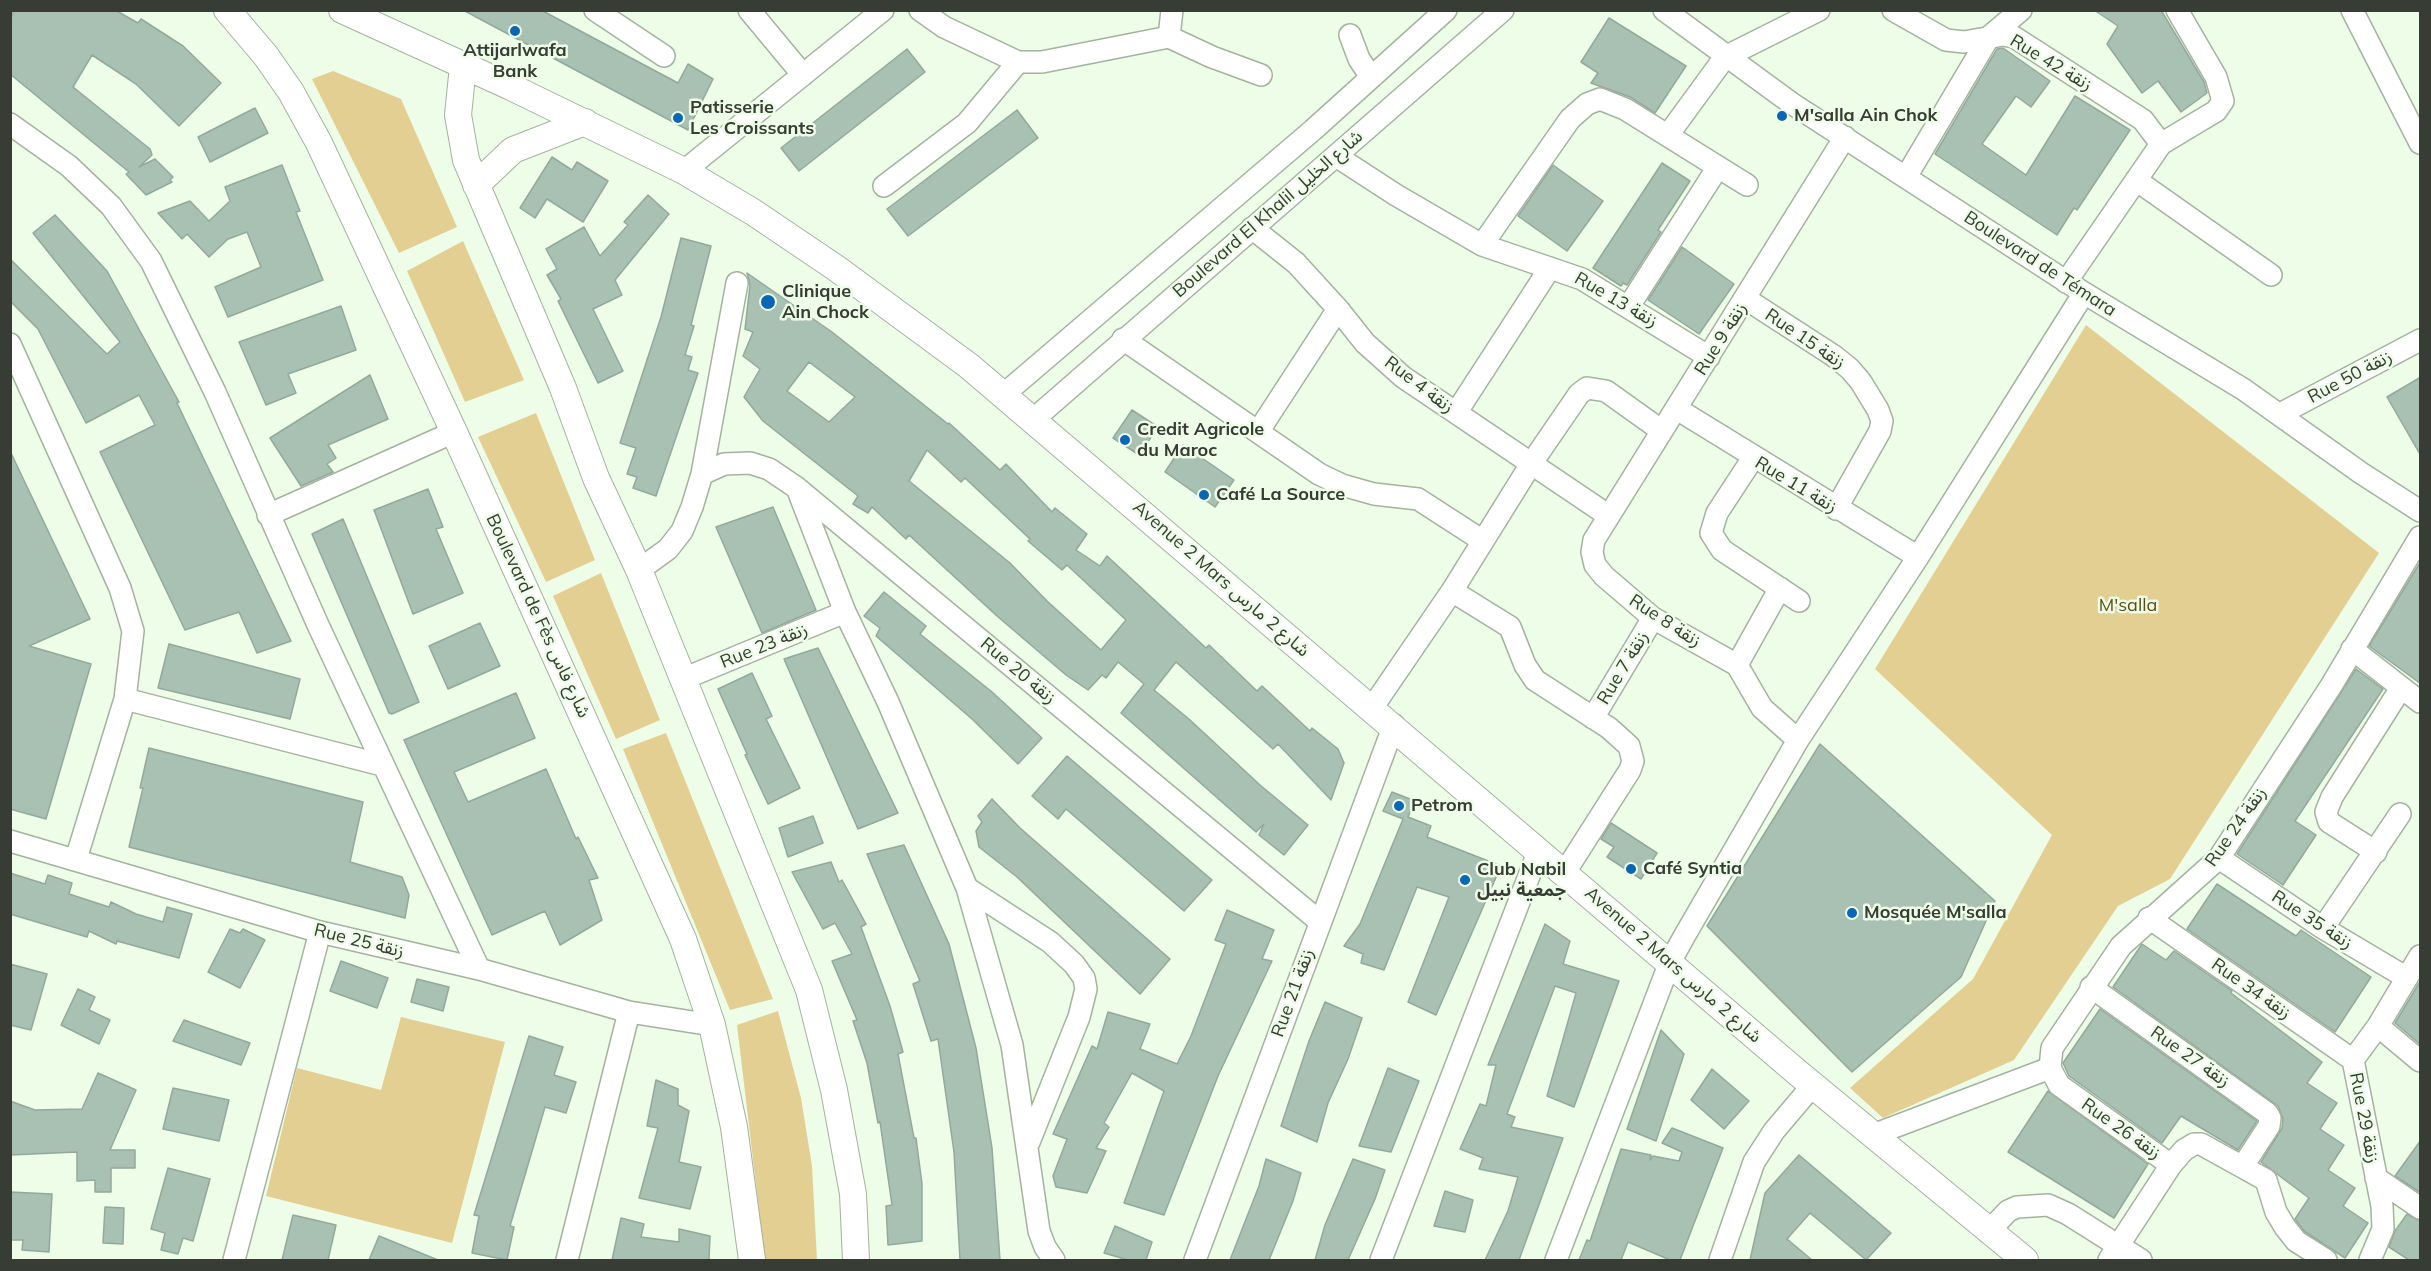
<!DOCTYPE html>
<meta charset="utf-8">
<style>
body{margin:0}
#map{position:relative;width:2431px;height:1271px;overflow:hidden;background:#edfde7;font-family:Mulish,sans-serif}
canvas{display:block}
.frame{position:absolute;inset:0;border:12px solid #373d35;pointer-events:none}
</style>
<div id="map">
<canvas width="2431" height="1271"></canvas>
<div class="frame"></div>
</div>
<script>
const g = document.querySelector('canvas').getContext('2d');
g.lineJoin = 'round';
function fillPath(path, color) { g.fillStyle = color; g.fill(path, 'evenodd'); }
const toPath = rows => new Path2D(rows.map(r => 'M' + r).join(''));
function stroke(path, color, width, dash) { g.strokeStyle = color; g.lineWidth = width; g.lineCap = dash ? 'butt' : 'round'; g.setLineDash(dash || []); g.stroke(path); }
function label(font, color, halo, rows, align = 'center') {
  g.font = font + ' Mulish,"Noto Sans Arabic",sans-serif'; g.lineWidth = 5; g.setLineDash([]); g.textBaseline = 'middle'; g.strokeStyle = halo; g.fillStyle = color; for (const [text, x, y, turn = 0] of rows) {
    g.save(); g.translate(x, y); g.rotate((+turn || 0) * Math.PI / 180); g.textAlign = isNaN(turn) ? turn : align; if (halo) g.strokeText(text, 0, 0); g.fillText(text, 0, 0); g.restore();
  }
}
const green = toPath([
 [333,71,401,99,457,227,399,253,312,79],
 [463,241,524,380,465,402,407,271],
 [2086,325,2379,553,2170,879,2118,906,2014,1060,1883,1118,1850,1088,1973,979,2052,835,1875,669],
 [536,413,595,560,546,582,478,437],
 [601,573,660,720,616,739,553,596],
 [666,733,773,999,730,1010,623,749],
 [778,1011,801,1098,812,1166,817,1260,765,1260,737,1025],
 [401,1017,505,1042,452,1243,266,1196,297,1068,381,1090]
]);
const building = toPath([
 [14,10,115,10,138,23,141,19,183,46,221,83,179,126,136,84,92,55,73,87,150,149,152,155,139,167,155,159,173,177,170,180,172,182,146,195,126,174,129,172,10,74,10,21,14,10],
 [463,10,541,10,678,83,688,64,713,79,688,130,463,10],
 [2094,10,2161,10,2204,82,2207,93,2181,112,2158,81,2142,93,2107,44,2118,26,2094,10],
 [1609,18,1686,66,1655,113,1630,97,1591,83,1598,73,1581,62,1609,18],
 [2003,48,2050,81,2031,107,2016,96,1982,144,2026,175,2075,96,2130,130,2077,210,2074,208,2057,235,1935,154,1997,49,2003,48],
 [907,49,925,72,799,171,781,148,907,49],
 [255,108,268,133,210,162,198,137,255,108],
 [1017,110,1038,138,908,236,887,209,1017,110],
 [552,157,572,170,577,162,608,181,583,222,547,199,535,218,520,208,552,157],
 [1662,163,1690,181,1658,230,1661,232,1627,285,1623,283,1621,286,1593,268,1662,163],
 [282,165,300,211,296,212,323,280,228,317,215,287,261,267,247,232,228,239,209,257,187,234,182,239,158,213,190,201,209,221,230,201,225,187,282,165],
 [1553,165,1603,201,1567,251,1518,216,1553,165],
 [648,195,669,214,615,280,622,295,593,309,623,371,598,383,558,301,561,299,547,275,557,269,546,249,584,227,600,256,628,225,624,222,648,195],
 [55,215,107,271,179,402,177,403,291,641,257,653,239,612,185,630,100,452,155,425,139,395,86,423,38,329,10,301,10,259,107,354,120,342,33,233,55,215],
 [681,238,711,246,691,325,694,326,685,355,692,357,688,370,698,373,656,496,633,488,637,477,627,474,636,448,620,443,661,317,681,238],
 [1682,247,1734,284,1699,334,1648,300,1682,247],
 [747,273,832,332,948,424,949,423,1000,470,1006,464,1052,512,1055,508,1087,534,1076,550,1100,566,1107,556,1206,648,1209,645,1257,691,1262,686,1310,731,1312,728,1338,749,1344,763,1331,800,1278,744,1273,749,1176,662,1154,690,1190,720,1260,785,1308,825,1284,855,1259,835,1264,824,1256,832,1121,713,1144,684,1118,662,1106,678,1102,675,1088,690,1066,675,997,616,909,535,906,539,872,507,868,513,853,504,858,496,763,421,744,397,760,369,743,356,753,332,745,329,750,285,747,273],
 [809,362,855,397,829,422,787,391,809,362],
 [927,450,961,482,965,478,1030,539,1028,541,1062,570,1067,565,1126,620,1101,650,1047,601,1010,563,909,481,927,450],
 [341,306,356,350,288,374,296,393,266,405,239,342,341,306],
 [370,375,388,419,328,445,336,458,327,464,333,472,301,486,270,438,370,375],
 [2421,377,2421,456,2387,397,2421,377],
 [1132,410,1158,427,1139,455,1113,438,1132,410],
 [1183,445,1234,480,1215,507,1165,472,1183,445],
 [10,451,90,619,29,646,91,664,46,819,10,809,10,451],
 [428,489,443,527,436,529,463,593,413,614,374,510,428,489],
 [773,507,816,610,762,633,716,527,773,507],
 [343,519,419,702,392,714,389,713,312,534,343,519],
 [2421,561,2421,684,2369,646,2421,561],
 [884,592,926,626,920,634,992,692,1042,738,1018,764,972,719,876,636,880,628,864,616,884,592],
 [480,623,500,666,448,689,429,646,480,623],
 [169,644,300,679,290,719,158,688,169,644],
 [818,648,898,813,858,829,784,659,818,648],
 [2356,669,2383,689,2295,821,2316,835,2283,885,2237,854,2356,669],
 [752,673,772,716,766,719,800,788,768,804,745,755,747,754,718,689,752,673],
 [516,693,535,738,454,772,468,802,546,769,576,839,578,837,598,878,589,880,602,920,560,945,545,911,492,935,404,740,516,693],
 [1820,744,1995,901,1961,977,1852,1072,1707,926,1820,744],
 [149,748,363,802,350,862,402,877,409,895,405,918,129,847,143,788,140,788,149,748],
 [1067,756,1212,880,1184,911,1066,809,1058,819,1032,796,1067,756],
 [1392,792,1415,801,1408,817,1431,826,1427,837,1501,866,1436,1015,1408,1002,1449,897,1417,887,1384,970,1361,963,1363,954,1344,946,1360,924,1403,819,1383,811,1392,792],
 [992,799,1020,828,1170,959,1140,994,1017,877,979,847,976,831,982,822,978,816,992,799],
 [813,816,823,843,788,857,779,828,813,816],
 [1611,823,1657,853,1641,879,1607,857,1614,847,1601,839,1611,823],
 [904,845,949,944,976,1048,992,1148,1000,1260,960,1260,954,1152,938,1039,931,1041,913,984,920,981,867,854,904,845],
 [831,862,839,882,842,880,866,924,861,927,890,1006,903,1052,898,1054,914,1138,916,1138,922,1184,922,1241,888,1245,886,1206,892,1205,880,1122,878,1123,867,1063,853,1021,857,1020,832,961,852,954,835,923,823,929,792,872,831,862],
 [10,873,45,884,48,875,72,883,69,894,109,907,111,902,136,914,163,922,167,907,192,914,179,958,117,941,116,944,89,931,87,937,10,914,10,873],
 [2217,884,2296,936,2301,930,2371,977,2335,1032,2187,929,2217,884],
 [1227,910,1274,930,1262,959,1272,961,1218,1076,1164,1215,1124,1203,1164,1091,1132,1073,1104,1123,1109,1127,1096,1148,1106,1151,1087,1193,1056,1187,1053,1176,1067,1139,1053,1134,1092,1046,1097,1049,1108,1012,1150,1024,1140,1049,1177,1064,1191,1036,1226,944,1215,940,1227,910],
 [1545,924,1570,941,1563,964,1619,981,1574,1107,1547,1096,1576,993,1555,986,1507,1114,1515,1117,1511,1127,1563,1138,1519,1260,1485,1260,1508,1211,1518,1177,1479,1169,1483,1158,1460,1149,1480,1104,1486,1106,1496,1065,1488,1065,1545,924],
 [230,929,240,933,243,929,265,940,240,988,208,972,230,929],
 [2142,944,2166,960,2174,951,2232,991,2231,993,2322,1062,2307,1083,2337,1103,2320,1129,2344,1145,2328,1170,2355,1188,2343,1206,2368,1223,2345,1258,2304,1231,2295,1219,2309,1198,2261,1162,2282,1128,2283,1119,2278,1106,2113,987,2142,944],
 [341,961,388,978,377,1008,330,991,341,961],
 [10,964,47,974,31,1030,10,1025,10,964],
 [417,979,449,987,443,1011,411,1002,417,979],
 [2421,980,2421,1045,2395,1023,2421,980],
 [78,989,95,997,89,1010,110,1020,99,1044,61,1025,78,989],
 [1325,1002,1362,1018,1348,1059,1328,1103,1317,1142,1281,1126,1309,1041,1325,1002],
 [2100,1009,2257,1121,2238,1150,2181,1116,2162,1143,2069,1076,2063,1063,2100,1009],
 [184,1020,250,1043,241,1065,173,1041,184,1020],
 [1661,1030,1684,1054,1656,1141,1627,1129,1661,1030],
 [529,1036,563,1047,554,1075,576,1082,566,1113,545,1107,510,1226,514,1227,507,1260,472,1253,479,1216,474,1215,529,1036],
 [1388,1068,1419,1081,1391,1152,1359,1146,1388,1068],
 [1712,1069,1749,1101,1724,1129,1691,1100,1712,1069],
 [98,1073,136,1090,110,1150,135,1150,135,1168,111,1168,111,1192,95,1192,95,1180,77,1181,77,1152,10,1155,10,1101,35,1110,82,1109,98,1073],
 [656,1080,678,1089,678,1105,689,1111,679,1162,701,1167,690,1209,639,1198,658,1128,647,1126,656,1080],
 [173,1088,229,1100,219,1141,163,1129,173,1088],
 [2048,1091,2148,1164,2114,1218,2008,1152,2048,1091],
 [1672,1128,1723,1148,1680,1260,1670,1260,1628,1242,1621,1260,1579,1260,1587,1240,1590,1241,1621,1149,1651,1155,1650,1160,1653,1156,1679,1161,1682,1152,1662,1143,1672,1128],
 [2421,1140,2421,1193,2395,1176,2421,1140],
 [1799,1155,1891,1233,1866,1260,1810,1213,1787,1239,1812,1260,1750,1260,1765,1193,1799,1155],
 [1266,1159,1301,1173,1293,1201,1269,1260,1230,1260,1259,1186,1266,1159],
 [1353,1159,1385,1170,1375,1199,1348,1260,1315,1260,1325,1225,1353,1159],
 [168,1168,210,1179,193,1241,183,1238,178,1254,161,1250,165,1233,151,1229,168,1168],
 [1445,1191,1473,1200,1465,1232,1434,1226,1445,1191],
 [10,1192,52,1194,49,1252,22,1250,23,1240,10,1240,10,1192],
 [105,1207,124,1208,123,1244,103,1243,105,1207],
 [2407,1214,2421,1221,2421,1260,2409,1260,2389,1247,2395,1231,2407,1214],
 [293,1215,336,1225,328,1260,282,1260,293,1215],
 [621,1218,644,1224,641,1237,679,1242,679,1229,710,1236,709,1260,612,1260,621,1218],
 [1115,1226,1152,1242,1146,1260,1128,1260,1104,1253,1115,1226],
 [379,1236,438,1260,369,1260,379,1236]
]);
const minor = toPath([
 [595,10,664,56],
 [749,10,803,75],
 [920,10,944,27,1018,62,1042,62,1169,37,1212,57,1261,75],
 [1664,10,1791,103,2084,293,2243,389,2361,473,2420,511],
 [1893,10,1946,40,1964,42,2003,35,2014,37,2143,120,2161,144],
 [2352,10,2420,143],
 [1350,35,1359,59,1371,77],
 [1169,37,1172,10],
 [10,124,69,166,111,206,151,261,215,392,318,625,479,969],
 [1668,135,1725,57,1819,10],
 [1336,156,1396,195,1482,245,1582,279,1709,357],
 [684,171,883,10],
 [1906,177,1989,37,2021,10],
 [2136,180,2271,275],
 [884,186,967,123,1018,62],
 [1252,228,1296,263,1338,309,1365,343,1403,377,1609,516],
 [1482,245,1570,119,1587,104,1600,99,1625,109,1747,185],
 [2066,282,2161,144,2216,111,2223,101,2216,77,2177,10],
 [1746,299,1834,356,1850,369,1861,382,1878,410,1882,421,1880,431,1836,509],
 [1629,306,1718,167],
 [1123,339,1319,474,1342,485,1374,494,1418,499,1483,541],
 [10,344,120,588,133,631,125,699,76,859],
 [1003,395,1313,130,1446,10],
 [1677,409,1918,557],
 [1456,413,1550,268],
 [2280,414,2420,340],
 [1034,419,1503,10],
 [1258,432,1338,309],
 [1753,458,1717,513,1711,533,1722,550,1799,601],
 [702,474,724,464,750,463,769,469,797,488,1319,921],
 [797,488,845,612,888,702,967,888,1012,1045,1039,1231,1045,1247,1054,1260],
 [268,515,454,432],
 [639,570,668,549,682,531,692,507,702,474,737,283],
 [1452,591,1510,627,1525,665,1535,680,1609,728,1629,746,1633,761,1630,770,1565,872],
 [2352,649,2420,702],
 [1737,665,1780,588],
 [683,679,845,612],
 [125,699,382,765],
 [1372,708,1452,591,1531,464,1579,394,1587,388,1606,391,1662,431],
 [1593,718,1653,618],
 [1798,740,1762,708,1737,665,1653,618,1604,576,1595,565,1592,552,1594,540,1609,516,1845,137],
 [10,841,320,932,479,969,629,1012,712,1025],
 [2376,852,2329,822,2326,812,2332,797,2401,688],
 [2219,858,2323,928,2407,978],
 [967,888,1050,942,1074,964,1084,978,1086,989,1079,1017,1029,1142],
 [2149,918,2353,1060],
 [2323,928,2400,814],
 [2091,987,2267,1113,2270,1118,2269,1126,2243,1166],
 [2378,1026,2420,1061],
 [1873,1135,2050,1068],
 [2171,1165,2059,1085,2050,1068,2052,1048,2121,946,2219,858,2331,686,2420,537],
 [2376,1178,2420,1208],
 [1988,1232,2008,1211,2017,1207,2048,1205,2068,1214,2141,1260],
 [234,1260,320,932],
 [567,1260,629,1012],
 [1195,1260,1394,725],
 [1381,1260,1539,850],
 [1556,1260,1670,962,1685,935,1798,740,1918,557,2084,293],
 [1720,1260,1754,1162,1774,1131,1813,1085],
 [2109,1260,2171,1165,2184,1150,2194,1144,2201,1144,2266,1180,2276,1212,2285,1227,2296,1241,2326,1260],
 [2370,1260,2383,1229,2382,1206,2353,1060,2378,1026,2420,956]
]);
const major = toPath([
 [227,10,266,56,291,92,319,143,454,432,683,939,712,1025,734,1127,752,1260],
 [342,10,511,87,684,171,753,212,836,268,969,366,1798,1073,2025,1260],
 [463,66,458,115,466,160,563,388,596,478,639,570,809,990,834,1090,853,1194,856,1260],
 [476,185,513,150,585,122]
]);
const markers = [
 [515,31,6,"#0b67b4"],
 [1782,116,6,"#0b67b4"],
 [678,118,6,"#0b67b4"],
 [768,302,8,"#0b67b4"],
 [1125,440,6,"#0b67b4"],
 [1204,495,6,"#0b67b4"],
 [1399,806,6,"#0b67b4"],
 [1631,869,6,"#0b67b4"],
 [1465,880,6,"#0b67b4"],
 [1852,913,6,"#0b67b4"]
];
const poiNames = [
 ["Attijarlwafa",515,51,"center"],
 ["Bank",515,72,"center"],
 ["Patisserie",690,108],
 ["Les Croissants",690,129],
 ["M'salla Ain Chok",1794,116],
 ["Clinique",782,292],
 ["Ain Chock",782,313],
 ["Credit Agricole",1137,430],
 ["du Maroc",1137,451],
 ["Café La Source",1216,495],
 ["Petrom",1411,806],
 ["Café Syntia",1643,869],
 ["Club Nabil",1477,870],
 ["جمعية نبيل",1477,891],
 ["Mosquée M'salla",1864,913]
];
const streetNames = [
 ["Rue 42 زنقة",2051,63,31],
 ["Boulevard El Khalil شارع الخليل",1268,214,-41],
 ["Boulevard de Témara",2040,264,33],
 ["Rue 13 زنقة",1616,300,30],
 ["Rue 9 زنقة",1721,339,-58],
 ["Rue 15 زنقة",1805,339,34],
 ["Rue 50 زنقة",2350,377,-28],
 ["Rue 4 زنقة",1419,385,37],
 ["Rue 11 زنقة",1796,485,31],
 ["Avenue 2 Mars شارع 2 مارس",1221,579,41],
 ["Boulevard de Fès شارع فاس",538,616,65],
 ["Rue 8 زنقة",1665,621,33],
 ["Rue 23 زنقة",764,646,-22],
 ["Rue 7 زنقة",1623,668,-59],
 ["Rue 20 زنقة",1018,671,40],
 ["Rue 24 زنقة",2236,827,-55],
 ["Rue 35 زنقة",2312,920,33],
 ["Rue 25 زنقة",359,941,14],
 ["Avenue 2 Mars شارع 2 مارس",1673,965,41],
 ["Rue 34 زنقة",2251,989,35],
 ["Rue 21 زنقة",1293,993,-70],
 ["Rue 27 زنقة",2190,1057,35],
 ["Rue 29 زنقة",2364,1118,79],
 ["Rue 26 زنقة",2121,1129,35]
];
const parkNames = [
 ["M'salla",2128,606]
];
fillPath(green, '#e4cf93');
fillPath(building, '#a8c1b3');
stroke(building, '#92aa9c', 1.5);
stroke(minor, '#a3b39e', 24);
stroke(major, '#a3b39e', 28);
stroke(minor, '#fff', 21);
stroke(major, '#fff', 26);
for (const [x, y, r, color] of markers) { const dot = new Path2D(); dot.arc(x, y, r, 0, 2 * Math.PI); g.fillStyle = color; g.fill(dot); stroke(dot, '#edfde7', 2); }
label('bold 18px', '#373d35', '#edfde7', poiNames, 'left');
label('18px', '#373d35', '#edfde7', streetNames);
label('18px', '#5e4c10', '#edfde7', parkNames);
</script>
